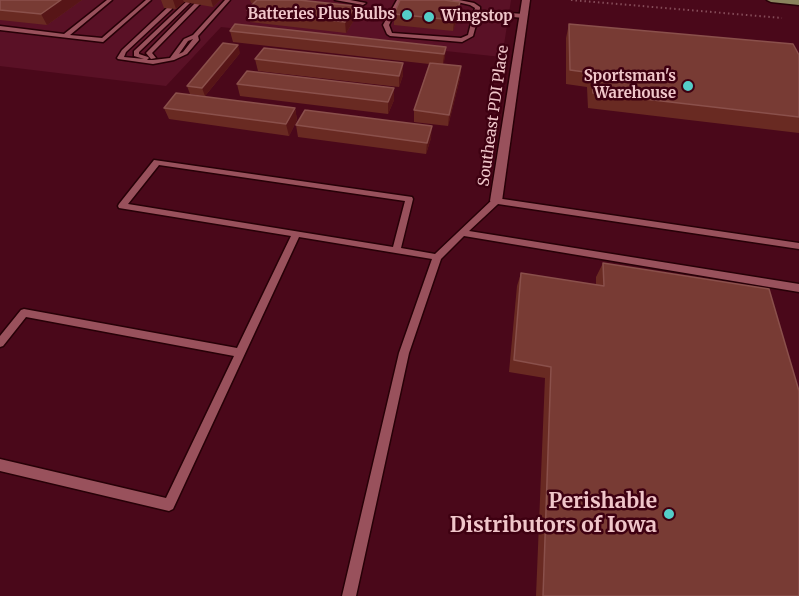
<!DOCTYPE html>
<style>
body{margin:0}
canvas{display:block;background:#4a081a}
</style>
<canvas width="799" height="596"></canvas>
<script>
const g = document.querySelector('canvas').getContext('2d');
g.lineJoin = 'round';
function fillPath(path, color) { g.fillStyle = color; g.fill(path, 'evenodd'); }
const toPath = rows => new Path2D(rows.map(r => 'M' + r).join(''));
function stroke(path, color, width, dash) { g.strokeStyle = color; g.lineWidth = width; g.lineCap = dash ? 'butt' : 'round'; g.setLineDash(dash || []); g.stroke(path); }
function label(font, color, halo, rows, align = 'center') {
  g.font = font + ' Merriweather,serif'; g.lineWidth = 5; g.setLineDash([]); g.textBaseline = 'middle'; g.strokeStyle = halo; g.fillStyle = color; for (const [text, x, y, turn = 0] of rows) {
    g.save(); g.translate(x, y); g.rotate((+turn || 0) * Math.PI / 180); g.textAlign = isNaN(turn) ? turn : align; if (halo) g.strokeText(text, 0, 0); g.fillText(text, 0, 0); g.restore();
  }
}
const built = toPath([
 [0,0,511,0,502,57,221,27,166,86,0,66]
]);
const path = toPath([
 [571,0,782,18]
]);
const service = toPath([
 [107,0,112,0,70,35,102,38,146,0,151,0,103,42,0,30,0,26,64,34,107,0],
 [188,0,191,2,190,3,139,52,139,54,148,57,149,58,147,60,153,60,170,58,184,39,193,35,225,0,230,0,198,36,199,40,187,54,174,60,153,64,118,59,117,58,122,50,168,7,172,7,172,9,126,52,124,57,144,59,134,56,134,51,188,0],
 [193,39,183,52,179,54,188,41,193,39],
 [335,0,350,0,366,3,363,5,335,0],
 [397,0,401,0,389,25,392,33,461,38,468,35,475,8,470,5,449,0,459,0,474,3,480,7,480,11,524,14,527,16,524,18,479,14,473,36,462,42,390,36,387,34,383,25,397,0],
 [196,2,201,3,152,53,156,58,151,59,146,53,147,52,196,2],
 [154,160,412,197,413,199,401,248,435,254,493,199,496,198,799,243,799,249,498,204,469,231,799,284,799,292,464,236,441,259,409,353,356,596,342,596,399,353,432,259,299,237,173,509,169,511,0,471,0,459,166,498,234,356,26,317,3,346,0,347,0,336,21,310,24,309,237,348,291,236,119,208,118,206,119,204,154,160],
 [159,165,405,201,393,247,128,204,159,165]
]);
const minor = toPath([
 [522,0,530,0,502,201,496,205,490,201,522,0]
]);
const primary = toPath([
 [767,0,799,0,799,5,771,2,767,0]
]);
const wall = toPath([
 [0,0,82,0,47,25,0,20],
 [161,0,220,0,213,7,184,2,176,9,164,8],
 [250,0,299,0,355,6,356,17,346,33,250,22,247,10,254,3,251,3],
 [460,2,459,13,453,31,394,25,394,14],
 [569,24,799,55,799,133,588,108,587,87,566,84,566,38],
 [230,31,446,47,443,64,461,66,460,78,448,126,414,122,414,110,429,64,233,42],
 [240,53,205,96,190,94,187,86],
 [255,59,403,75,399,87,258,71],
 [237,84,394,100,388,114,240,96],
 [164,108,295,108,297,120,289,136,169,119],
 [296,125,431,138,426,154,298,137],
 [603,263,799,596,536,596,545,378,509,372,517,286,521,273,596,285,596,277]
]);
const shadedWall = toPath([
 [61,0,82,0,47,25,41,14],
 [173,0,183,0,184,2,176,9],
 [211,0,220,0,213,7],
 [460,2,459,13,453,31,454,20],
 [355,6,356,17,346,33,345,22],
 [238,45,240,53,205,96,202,88],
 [446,47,445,58,443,66,444,54],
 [403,63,403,75,399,87,399,76],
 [461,66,460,78,448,126,449,115],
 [394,88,394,100,388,114,388,102],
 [295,108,297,120,289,136,286,124],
 [432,126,431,138,426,154,427,143]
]);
const building = toPath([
 [0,0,61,0,41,14,0,10,0,0],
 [257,0,299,0,355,6,345,22,247,10,257,0],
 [400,0,444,0,460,2,454,20,394,14,400,0],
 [235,24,446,47,444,54,230,31,235,24],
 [569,24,793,44,799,55,799,117,593,93,592,73,570,70,569,24],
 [223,43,238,45,202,88,187,86,223,43],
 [264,48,403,63,399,76,255,59,264,48],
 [430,63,461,66,449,115,414,110,430,63],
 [247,71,394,88,388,102,237,84,247,71],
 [176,93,295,108,286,124,164,108,176,93],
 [305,110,432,126,427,143,296,125,305,110],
 [603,263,769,289,799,391,799,596,543,596,551,367,514,360,521,273,604,286,603,263]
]);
const markers = [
 [407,15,6,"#54cdc8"],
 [429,17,6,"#54cdc8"],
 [688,86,6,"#54cdc8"],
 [669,514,6,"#54cdc8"]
];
const farPoinames = [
 ["Batteries Plus Bulbs",395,15],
 ["Wingstop",441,17,"left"],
 ["Sportsman's",676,77],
 ["Warehouse",676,94]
];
const farStreetnames = [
 ["Southeast PDI Place",494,116,-82]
];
const nearPoinames = [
 ["Perishable",657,502],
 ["Distributors of Iowa",657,526]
];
fillPath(built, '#5a1126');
stroke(service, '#270007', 3);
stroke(minor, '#270007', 3);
stroke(primary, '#270007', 3);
stroke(path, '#854c59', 2, [1.5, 3]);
fillPath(service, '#99515c');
fillPath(minor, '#99515c');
fillPath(primary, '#89835d');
fillPath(wall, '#692a22');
fillPath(shadedWall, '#571517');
fillPath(building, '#783b34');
stroke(building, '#8a504b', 1.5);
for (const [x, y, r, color] of markers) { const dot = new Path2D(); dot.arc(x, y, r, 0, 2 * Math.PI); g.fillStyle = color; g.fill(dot); stroke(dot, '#3e0011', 2); }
label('bold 15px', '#f0c6ca', '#3e0011', farPoinames, 'right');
label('15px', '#f0c6ca', '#3e0011', farStreetnames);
label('bold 21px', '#f0c6ca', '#3e0011', nearPoinames, 'right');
</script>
